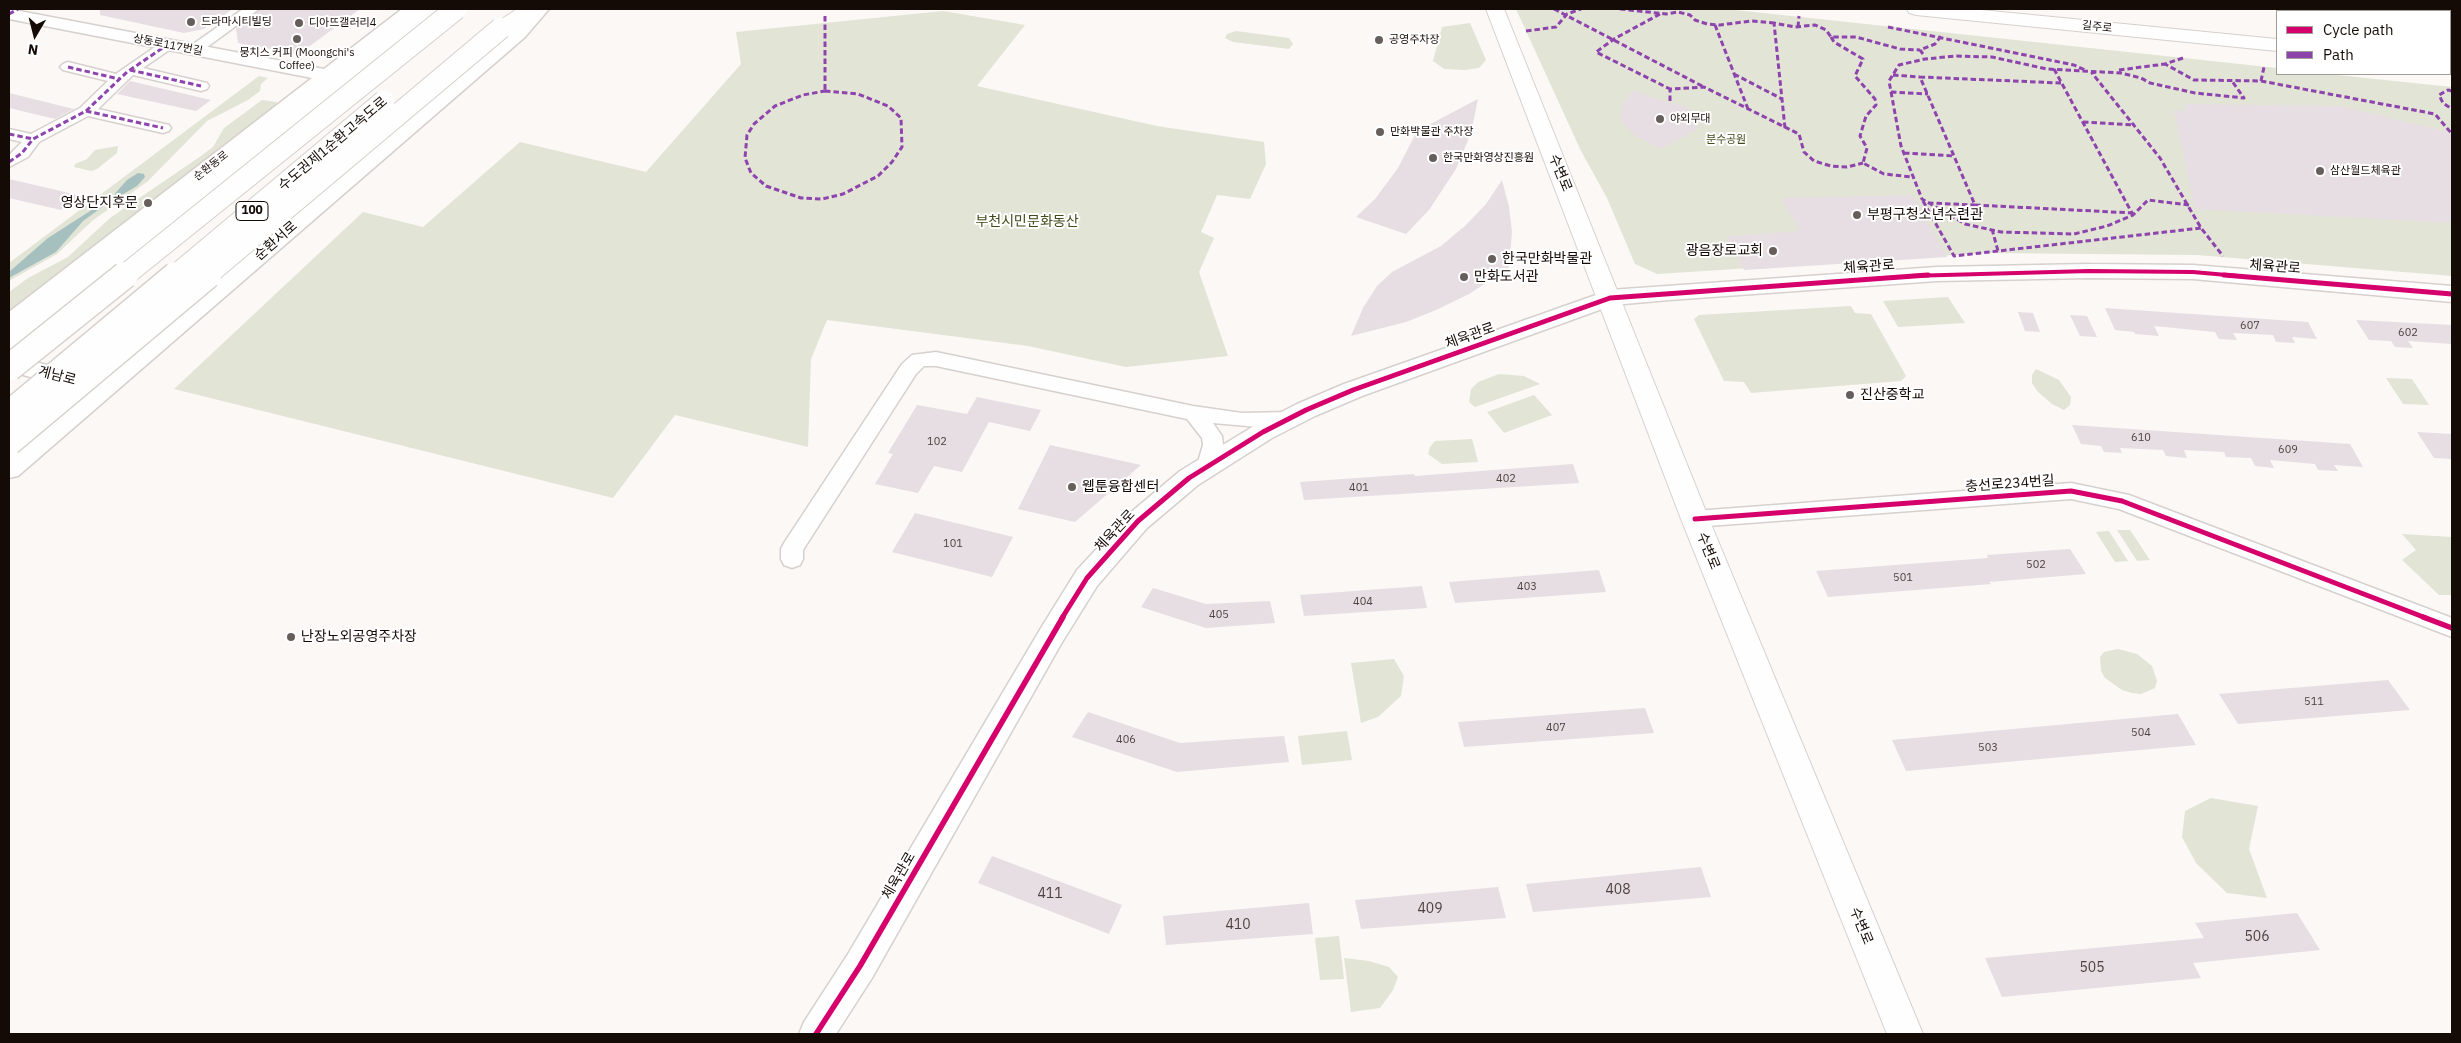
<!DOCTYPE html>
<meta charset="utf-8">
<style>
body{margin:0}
#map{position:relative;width:2461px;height:1043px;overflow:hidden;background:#fbf8f6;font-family:"IBM Plex Sans",sans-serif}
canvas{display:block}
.frame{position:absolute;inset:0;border:10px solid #150b06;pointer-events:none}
.legend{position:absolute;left:2276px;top:10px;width:175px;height:65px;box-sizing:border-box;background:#fff;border:1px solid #a19d9b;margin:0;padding:6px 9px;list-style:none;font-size:15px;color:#150b06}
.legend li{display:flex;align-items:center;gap:10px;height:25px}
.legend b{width:25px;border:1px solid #a19d9b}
.north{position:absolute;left:10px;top:10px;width:50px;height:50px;-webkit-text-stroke:4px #fff;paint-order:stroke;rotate:188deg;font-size:14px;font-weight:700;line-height:20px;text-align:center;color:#150b06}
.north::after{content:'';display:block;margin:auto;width:18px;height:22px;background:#150b06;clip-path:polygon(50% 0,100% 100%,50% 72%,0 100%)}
</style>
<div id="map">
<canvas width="2461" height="1043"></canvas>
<div class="frame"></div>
<ul class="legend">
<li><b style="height:6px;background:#d6006c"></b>Cycle path</li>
<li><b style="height:6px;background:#8e44ad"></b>Path</li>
</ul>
<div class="north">N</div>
</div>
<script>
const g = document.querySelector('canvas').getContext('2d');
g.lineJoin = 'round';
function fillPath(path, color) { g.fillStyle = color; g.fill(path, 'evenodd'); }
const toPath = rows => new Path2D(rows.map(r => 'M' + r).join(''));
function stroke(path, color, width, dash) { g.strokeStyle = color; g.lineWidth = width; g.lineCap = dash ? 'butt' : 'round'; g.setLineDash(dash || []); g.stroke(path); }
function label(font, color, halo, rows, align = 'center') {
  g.font = font + ' "IBM Plex Sans","Noto Sans KR",sans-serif'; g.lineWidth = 4; g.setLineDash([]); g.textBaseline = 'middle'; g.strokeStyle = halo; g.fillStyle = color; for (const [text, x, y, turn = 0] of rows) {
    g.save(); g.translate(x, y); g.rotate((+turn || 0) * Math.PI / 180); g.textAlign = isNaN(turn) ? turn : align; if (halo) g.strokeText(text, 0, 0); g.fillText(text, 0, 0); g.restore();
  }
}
const green = toPath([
 [1516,9,1726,9,2277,68,2277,74,2328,74,2452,87,2452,276,2197,255,1987,253,1657,274,1635,264,1607,198,1581,151],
 [943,11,1025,25,977,86,1157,126,1264,142,1266,164,1250,199,1217,195,1201,232,1214,238,1199,272,1228,356,1126,367,1028,346,827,320,811,359,808,447,675,415,613,498,174,389,363,212,423,227,520,142,646,172,741,64,736,32],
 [1470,23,1486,60,1479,68,1465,70,1444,69,1433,61,1442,27],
 [1236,31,1289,38,1293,44,1289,49,1233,42,1225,38,1227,34],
 [259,76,268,78,261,84,260,91,248,100,207,121,148,181,92,221,57,254,9,281,9,263],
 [262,100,277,102,276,107,9,315,9,292,28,278,68,257,110,218,201,156,213,147,224,128],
 [118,146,117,153,97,169,91,171,74,167,75,164,87,159,95,150],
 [1948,297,1965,323,1898,327,1883,301],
 [1851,306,1855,313,1871,314,1906,376,1901,381,1751,393,1744,382,1724,381,1694,319,1699,315],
 [2036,369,2059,380,2071,397,2070,405,2064,410,2052,404,2038,392,2032,383,2032,375],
 [1499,374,1524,376,1540,384,1475,407,1469,402,1471,389,1478,382],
 [2386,378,2412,379,2429,405,2403,404],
 [1534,395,1552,415,1504,433,1487,412],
 [1472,439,1478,462,1442,464,1428,454,1430,447,1435,441],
 [2117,530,2130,530,2150,560,2137,561],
 [2109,531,2128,561,2115,562,2096,532],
 [2402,534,2452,537,2452,595,2439,595,2402,560,2416,550],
 [2118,649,2137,654,2152,666,2157,681,2155,688,2141,694,2132,693,2122,690,2105,678,2101,671,2100,657,2104,652],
 [1394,659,1404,676,1401,696,1378,717,1361,723,1351,663],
 [1347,731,1352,760,1302,765,1298,736],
 [2211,798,2258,806,2249,849,2267,898,2227,893,2196,863,2182,837,2185,811],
 [1339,936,1344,979,1320,980,1315,938],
 [1344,958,1369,961,1389,967,1398,977,1393,990,1380,1008,1351,1012]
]);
const water = toPath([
 [138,173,144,174,145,177,137,186,108,203,83,221,56,252,9,278,9,272,48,238,112,197,127,180]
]);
const building = toPath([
 [100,9,233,9,204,29,184,33,100,15],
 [261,9,360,9,299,54,238,43,236,28],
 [130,81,211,100,196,111,117,94],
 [1634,90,1656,99,1685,106,1698,119,1697,129,1661,149,1635,136,1621,120,1622,104],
 [9,93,74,109,55,119,9,108],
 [1478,99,1471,133,1456,169,1429,210,1406,234,1356,217,1375,199,1398,168,1417,131],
 [2184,104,2341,106,2452,133,2452,223,2195,209,2174,110,2187,111],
 [9,179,82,196,61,210,9,198],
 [1502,180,1509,207,1512,232,1509,268,1469,294,1436,310,1406,322,1351,336,1363,308,1377,286,1392,272,1441,246,1466,225,1486,204],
 [1913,195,1947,257,1744,270,1727,236,1800,231,1781,198],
 [2105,308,2308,322,2317,339,2292,337,2295,343,2276,342,2273,335,2233,333,2237,340,2219,339,2215,332,2154,326,2159,336,2135,334,2134,332,2115,330],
 [2018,312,2033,313,2040,332,2025,331],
 [2070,315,2087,316,2097,337,2080,336],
 [2356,320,2452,325,2452,344,2408,341,2413,348,2395,347,2391,341,2369,340],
 [977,397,1041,410,1030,431,989,422,962,472,934,466,918,493,875,484,893,454,888,453,917,405,967,414],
 [2072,425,2350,444,2363,467,2334,465,2338,471,2318,470,2315,464,2270,460,2274,468,2255,466,2251,458,2226,457,2224,452,2184,450,2187,458,2166,456,2163,450,2120,448,2122,453,2104,452,2101,446,2081,444],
 [2417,432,2452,434,2452,459,2434,458],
 [1050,445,1141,465,1075,522,1018,509],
 [1573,464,1579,483,1304,500,1300,482,1414,474,1415,476],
 [915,513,1013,537,992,577,892,552],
 [2070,549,2086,574,1989,582,1991,584,1828,597,1816,571,1988,558,1987,555],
 [1599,570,1606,592,1455,603,1449,582],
 [1422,586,1427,608,1304,616,1300,595],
 [1153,588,1206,604,1270,601,1275,623,1206,628,1141,607],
 [2388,680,2410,710,2238,724,2219,694],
 [1645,708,1654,733,1464,747,1458,722],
 [1088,712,1180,743,1284,736,1289,762,1177,772,1072,737],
 [2178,714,2196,745,1906,771,1892,740],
 [992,856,1122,905,1109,934,978,883],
 [1701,867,1711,897,1533,912,1526,884],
 [1498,887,1506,918,1361,929,1355,900],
 [1309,903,1313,934,1166,945,1163,916],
 [2297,913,2320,950,2193,963,2201,978,2002,997,1985,958,2204,938,2195,923]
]);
const minor = toPath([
 [243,9,259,9,199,53,189,53,186,50,189,47,243,9],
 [167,40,175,45,172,48,143,68,207,83,209,86,207,89,201,91,133,75,98,109,169,125,171,128,169,131,163,133,88,116,39,142,28,157,9,167,9,155,22,142,9,139,9,129,31,134,80,108,108,81,63,70,60,67,63,64,68,62,116,74,162,42,167,40],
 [936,352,1193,406,1242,413,1289,412,1296,414,1299,419,1296,424,1270,428,1213,423,1222,436,1223,445,1216,469,1213,474,1206,477,1199,474,1196,469,1203,445,1202,438,1187,419,936,366,924,366,916,374,803,550,803,559,800,565,792,568,784,565,781,559,781,549,784,543,902,364,912,355,936,352],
 [2071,483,2129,495,2452,618,2452,637,2119,509,2071,499,1695,527,1687,525,1684,519,1687,513,1695,511,2071,483]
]);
const tertiary = toPath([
 [9,9,324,69,402,9,422,9,17,330,9,332,9,312,312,78,9,19,9,9],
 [530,9,549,9,525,37,18,476,9,478,9,455,511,29,530,9],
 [2385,9,2404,9,2405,11,2386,11,2385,9],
 [2089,264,2193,265,2452,286,2452,302,2193,279,2089,278,1937,281,1669,300,1613,305,1362,396,1315,416,1272,438,1198,485,1147,528,1097,586,1061,644,872,978,836,1034,799,1034,804,1022,848,954,1041,628,1077,570,1129,514,1180,471,1254,426,1297,404,1344,384,1610,290,1937,267,2089,264],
 [9,355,81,374,85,380,81,386,73,389,9,371,9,355]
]);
const secondary = toPath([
 [1486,9,1504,9,1709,519,1923,1034,1887,1034,1681,519,1486,9],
 [1907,9,1971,9,2277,39,2277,51,1916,15,1909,13,1907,9],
 [2450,56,2452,56,2452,68,2450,68,2450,56]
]);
const motorway = toPath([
 [420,9,441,9,18,348,9,350,9,329,420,9],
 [517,9,539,9,508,32,494,32,491,28,494,24,517,9]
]);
const motorwayBridgeFar1 = toPath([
 [124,276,456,9],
 [175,276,384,101],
 [206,276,501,28]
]);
const motorwayBridge = toPath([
 [9,368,125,275],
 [9,414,176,275],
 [9,442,208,275]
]);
const quiet = toPath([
 [1554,9,1704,87],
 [1620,9,1666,14,1678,12,1690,15,1695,20,1707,24,1720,25,1751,21,1774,23],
 [9,14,18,9],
 [1660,14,1614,39,1596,52,1670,89],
 [825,16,825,91],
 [1715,25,1748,109],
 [1798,27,1799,16],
 [1888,27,2074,65,2085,70],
 [1526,31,1556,27,1567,14,1581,9],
 [1831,37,1834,42,1863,59,1855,76,1875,99,1876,105,1866,116,1860,136,1867,148,1863,163,1884,174,1912,177],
 [1923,54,1920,50,1935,44,1941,36],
 [2183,58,2165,64,2194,80,2261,81,2435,114,2452,134],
 [68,67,119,79],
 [2054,69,2133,215],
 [130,70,201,86],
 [2119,70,2165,64],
 [2096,72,2092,73,2160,158,2201,228,2223,256],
 [1734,74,1782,99],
 [1893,75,1920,77],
 [2261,81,2264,67],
 [2061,83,1920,77,1975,205,2133,213],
 [825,91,858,94,888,106,901,118,902,147,892,162,878,176,843,194,822,199,801,198,766,186,751,173,745,158,747,135,754,124,775,106,803,95,825,91],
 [2452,91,2448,90,2439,95,2443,103,2452,109],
 [1891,92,1928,94],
 [1670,101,1670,89,1704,87,1799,134,1804,152,1814,161,1831,166,1847,167,1863,163],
 [86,111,163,128],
 [2083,122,2135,125],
 [1785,128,1774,23,1795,27,1815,25,1826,30,1831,37,1856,37,1900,49,1920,50],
 [9,134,33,139],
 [1904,153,1954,156],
 [9,162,22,153,33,139,86,111,127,72,167,45],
 [1923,201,1954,256,2201,228],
 [1928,203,1975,205],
 [2189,205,2148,200,2133,215,2107,226,2074,234,2001,232,1965,224,1922,199,1901,146,1889,81,1899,65,1925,59,1956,56,1992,57,2047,69,2121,73,2141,78,2150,83,2195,93,2244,98,2232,81],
 [1992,229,1998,251]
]);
const cyclewayFar2 = toPath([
 [1909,276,2089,271,2193,272,2238,276]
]);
const cyclewayFar1 = toPath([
 [2224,275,2452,294],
 [1695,519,2071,491,2122,501,2426,618],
 [1062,618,1087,578,1138,521,1189,478,1263,432,1306,410,1353,390,1610,298,1928,275]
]);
const cycleway = toPath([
 [2423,617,2452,628],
 [816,1034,860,966,1063,617]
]);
const markers = [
 [191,22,5,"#665e5a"],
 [299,23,5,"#665e5a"],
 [297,39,5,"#665e5a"],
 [1379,40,5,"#665e5a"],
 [1660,119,5,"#665e5a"],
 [1380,132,5,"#665e5a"],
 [1433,158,5,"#665e5a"],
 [2320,171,5,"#665e5a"],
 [148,203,5,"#665e5a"],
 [1857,215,5,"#665e5a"],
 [1773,251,5,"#665e5a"],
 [1492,259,5,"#665e5a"],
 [1464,277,5,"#665e5a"],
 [1850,395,5,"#665e5a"],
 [1072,487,5,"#665e5a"],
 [291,637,5,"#665e5a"]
];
const farPoinames = [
 ["드라마시티빌딩",201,22],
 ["디아뜨갤러리4",309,23],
 ["공영주차장",1389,40],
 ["뭉치스 커피 (Moongchi's",297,53,"center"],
 ["Coffee)",297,66,"center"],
 ["야외무대",1670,119],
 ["만화박물관 주차장",1390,132],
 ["한국만화영상진흥원",1443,158],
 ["삼산월드체육관",2330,171]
];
const farStreetnames = [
 ["길주로",2097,27,6],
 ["상동로117번길",168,45,11],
 ["순환동로",211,166,-38]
];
const farParknames = [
 ["분수공원",1726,140]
];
const numberNames = [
 ["607",2250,326],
 ["602",2408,333],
 ["610",2141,438],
 ["102",937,442],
 ["609",2288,450],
 ["402",1506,479],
 ["401",1359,488],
 ["101",953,544],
 ["502",2036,565],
 ["501",1903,578],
 ["403",1527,587],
 ["404",1363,602],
 ["405",1219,615],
 ["511",2314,702],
 ["407",1556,728],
 ["504",2141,733],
 ["406",1126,740],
 ["503",1988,748]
];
const shields = [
 [252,211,32]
];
const shieldNames = [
 ["100",252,211]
];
const streetNames = [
 ["수도권제1순환고속도로",333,144,-40],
 ["수변로",1560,173,68],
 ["순환서로",276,241,-41],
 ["체육관로",1869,267,-4],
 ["체육관로",2275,267,4],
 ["체육관로",1470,336,-20],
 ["계남로",57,376,15],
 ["충선로234번길",2010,484,-4],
 ["체육관로",1115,531,-47],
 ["수변로",1708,551,68],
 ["체육관로",899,876,-60],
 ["수변로",1861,926,68]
];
const poiNames = [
 ["영상단지후문",138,203,"right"],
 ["부평구청소년수련관",1867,215],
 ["광음장로교회",1763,251,"right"],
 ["한국만화박물관",1502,259],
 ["만화도서관",1474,277],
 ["진산중학교",1860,395],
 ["웹툰융합센터",1082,487],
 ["난장노외공영주차장",301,637]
];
const parkNames = [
 ["부천시민문화동산",1027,222]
];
const nearNumbernames = [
 ["408",1618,890],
 ["411",1050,894],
 ["409",1430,909],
 ["410",1238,925],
 ["506",2257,937],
 ["505",2092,968]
];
fillPath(green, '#e2e4d6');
fillPath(water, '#a6c0c0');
fillPath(building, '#e6dee2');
stroke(minor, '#d7d0cc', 3);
stroke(tertiary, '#d7d0cc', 3);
stroke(secondary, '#d7d0cc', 2);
stroke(motorway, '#d7d0cc', 2);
fillPath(minor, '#fefefe');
fillPath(tertiary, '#fefefe');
fillPath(secondary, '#fefefe');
fillPath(motorway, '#fefefe');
stroke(motorwayBridgeFar1, '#d7d0cc', 23, []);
stroke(motorwayBridge, '#d7d0cc', 29, []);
stroke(motorwayBridgeFar1, '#fefefe', 21);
stroke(motorwayBridge, '#fefefe', 26);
stroke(quiet, '#8e44ad', 3, [5.5, 3]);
stroke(cyclewayFar2, '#d6006c', 4);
stroke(cyclewayFar1, '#d6006c', 5);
stroke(cycleway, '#d6006c', 5.5);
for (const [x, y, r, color] of markers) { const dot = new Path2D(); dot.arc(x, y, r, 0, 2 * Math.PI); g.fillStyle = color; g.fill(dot); stroke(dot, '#fff', 2); }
label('11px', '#150b06', '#fff', farPoinames, 'left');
label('11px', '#150b06', '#fff', farStreetnames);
label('11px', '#424b1c', '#fff', farParknames);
label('11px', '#4c4340', null, numberNames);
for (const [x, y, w] of shields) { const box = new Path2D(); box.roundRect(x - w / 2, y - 9.5, w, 19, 4); g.fillStyle = '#fff'; g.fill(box); stroke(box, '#150b06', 1); }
label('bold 12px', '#150b06', null, shieldNames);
label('14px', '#150b06', '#fff', streetNames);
label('14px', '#150b06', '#fff', poiNames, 'left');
label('14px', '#424b1c', '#fff', parkNames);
label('14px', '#4c4340', null, nearNumbernames);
</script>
